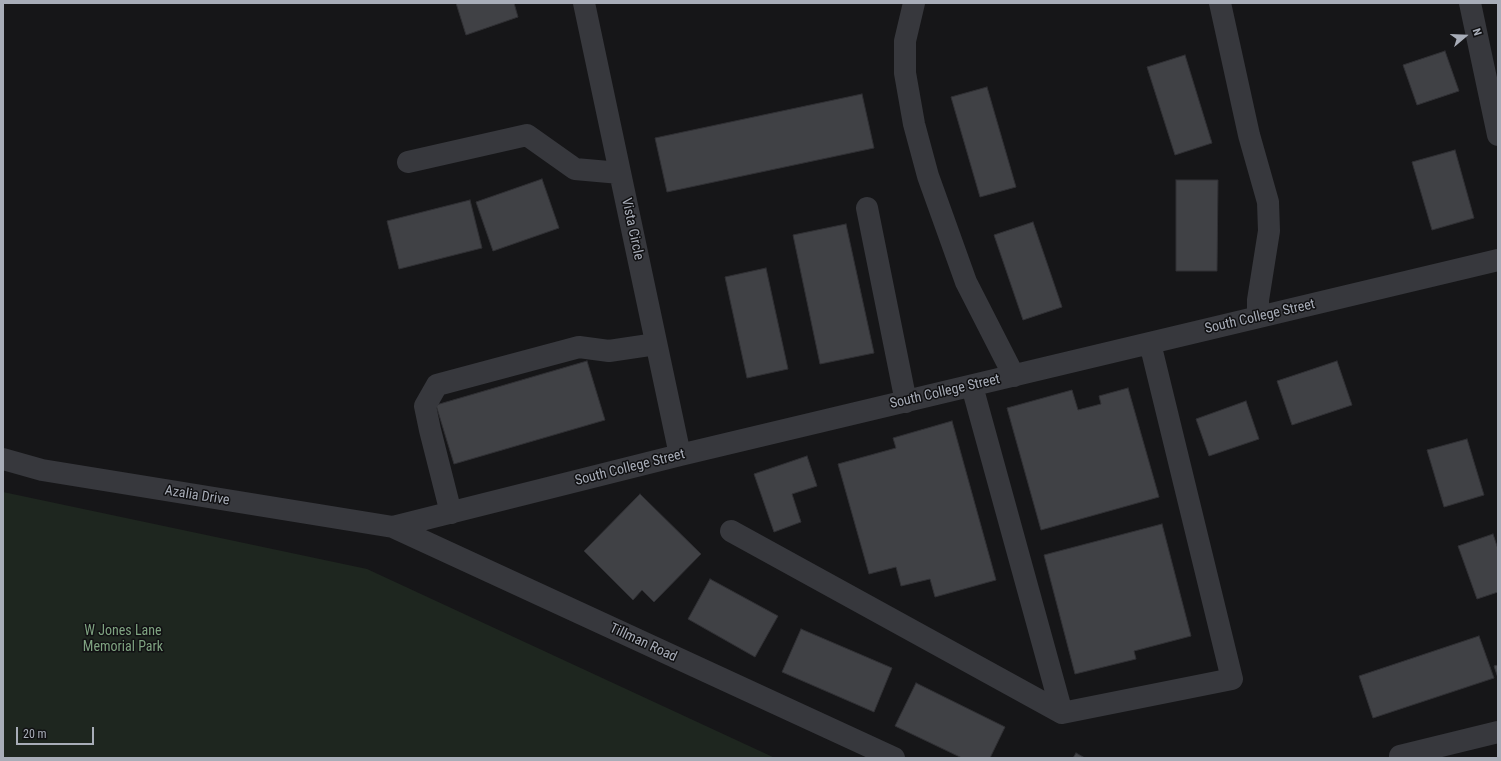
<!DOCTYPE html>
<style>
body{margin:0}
#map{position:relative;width:1501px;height:761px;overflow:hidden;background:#161618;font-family:"Roboto Condensed",sans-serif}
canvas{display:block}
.frame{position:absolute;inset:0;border:4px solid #a8adb8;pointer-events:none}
.north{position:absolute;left:1445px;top:16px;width:40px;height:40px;-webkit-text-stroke:3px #111113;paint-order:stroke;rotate:71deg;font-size:11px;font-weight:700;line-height:16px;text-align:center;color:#a8adb8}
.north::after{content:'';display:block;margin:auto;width:14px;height:18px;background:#a8adb8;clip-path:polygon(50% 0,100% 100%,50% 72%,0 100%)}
.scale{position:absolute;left:16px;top:727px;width:78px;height:18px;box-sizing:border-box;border:2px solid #a8adb8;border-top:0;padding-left:5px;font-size:12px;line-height:14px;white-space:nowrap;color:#a8adb8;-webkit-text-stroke:3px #111113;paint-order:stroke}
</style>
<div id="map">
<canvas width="1501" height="761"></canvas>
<div class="frame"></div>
<div class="north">N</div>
<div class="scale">20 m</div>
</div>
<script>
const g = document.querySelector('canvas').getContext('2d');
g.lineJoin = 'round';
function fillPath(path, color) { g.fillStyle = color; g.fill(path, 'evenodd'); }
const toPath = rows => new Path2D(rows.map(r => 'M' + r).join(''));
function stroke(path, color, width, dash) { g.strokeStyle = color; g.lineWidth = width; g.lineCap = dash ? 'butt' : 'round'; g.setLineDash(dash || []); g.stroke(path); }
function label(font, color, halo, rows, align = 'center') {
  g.font = font + ' "Roboto Condensed",sans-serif'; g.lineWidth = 3; g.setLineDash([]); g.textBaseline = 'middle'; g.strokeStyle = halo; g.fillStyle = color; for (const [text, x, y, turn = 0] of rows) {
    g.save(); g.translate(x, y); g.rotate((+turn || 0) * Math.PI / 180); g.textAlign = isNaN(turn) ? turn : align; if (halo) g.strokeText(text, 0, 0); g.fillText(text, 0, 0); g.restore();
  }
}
const green = toPath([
 [3,492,367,569,775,758,3,758]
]);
const building = toPath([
 [456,3,514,3,518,17,466,35,456,3],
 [1445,51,1459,91,1417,105,1403,65,1445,51],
 [1185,55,1212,143,1175,155,1147,67,1185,55],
 [987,87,1016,187,980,197,951,97,987,87],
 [862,94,874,148,667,192,655,138,862,94],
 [1455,150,1474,218,1432,230,1412,162,1455,150],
 [542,179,559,228,493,251,476,202,542,179],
 [1176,180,1218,180,1217,271,1176,271,1176,180],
 [470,200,482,248,399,269,387,221,470,200],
 [1033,222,1062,307,1023,320,994,235,1033,222],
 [846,224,874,353,820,364,793,235,846,224],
 [766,268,788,369,747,378,725,277,766,268],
 [587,361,605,420,454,464,436,405,587,361],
 [1337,361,1352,405,1292,425,1277,381,1337,361],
 [1128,388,1159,497,1041,530,1007,408,1072,390,1078,410,1101,404,1099,396,1128,388],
 [1246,401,1259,439,1209,456,1196,419,1246,401],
 [952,421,996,580,935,597,930,579,901,586,896,567,869,574,838,464,896,448,893,438,952,421],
 [1467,439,1484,495,1444,507,1427,450,1467,439],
 [807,456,817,486,792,494,801,522,774,532,754,474,807,456],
 [640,494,701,554,654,602,642,590,633,600,584,551,640,494],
 [1162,524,1191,636,1134,651,1136,659,1075,674,1044,555,1162,524],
 [1493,534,1498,549,1498,592,1477,599,1458,546,1493,534],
 [710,579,778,616,755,657,688,619,710,579],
 [801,629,892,668,874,712,782,672,801,629],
 [1479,636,1494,678,1373,718,1359,676,1479,636],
 [1498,665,1498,678,1494,666,1498,665],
 [916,683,1005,727,990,758,962,758,895,726,916,683],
 [1076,753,1085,758,1073,758,1076,753]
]);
const minor = toPath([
 [584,3,680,455],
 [914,3,905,41,905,73,914,124,928,176,966,282,1014,376],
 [1220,3,1249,135,1268,202,1269,231,1258,300,1258,317],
 [1470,3,1498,135],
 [408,162,527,135,575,169,620,173],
 [867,208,906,402],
 [3,459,42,470,393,527,894,758],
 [451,513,430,430,425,406,437,385,579,347,609,351,656,344],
 [393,527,680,455,1498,260],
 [731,531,1062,713,972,386],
 [1062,713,1232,679,1150,343],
 [1400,756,1498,732]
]);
const streetNames = [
 ["Vista Circle",632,229,78],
 ["South College Street",1260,317,-13],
 ["South College Street",945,392,-13],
 ["South College Street",630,468,-14],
 ["Azalia Drive",197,496,9],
 ["Tillman Road",643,643,25]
];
const parkNames = [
 ["W Jones Lane",123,631],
 ["Memorial Park",123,647]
];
fillPath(green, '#1e261f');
fillPath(building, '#404145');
stroke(building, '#303034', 1);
stroke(minor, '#37383d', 22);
label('14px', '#a8adb8', '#111113', streetNames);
label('14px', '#7fa381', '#111113', parkNames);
</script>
